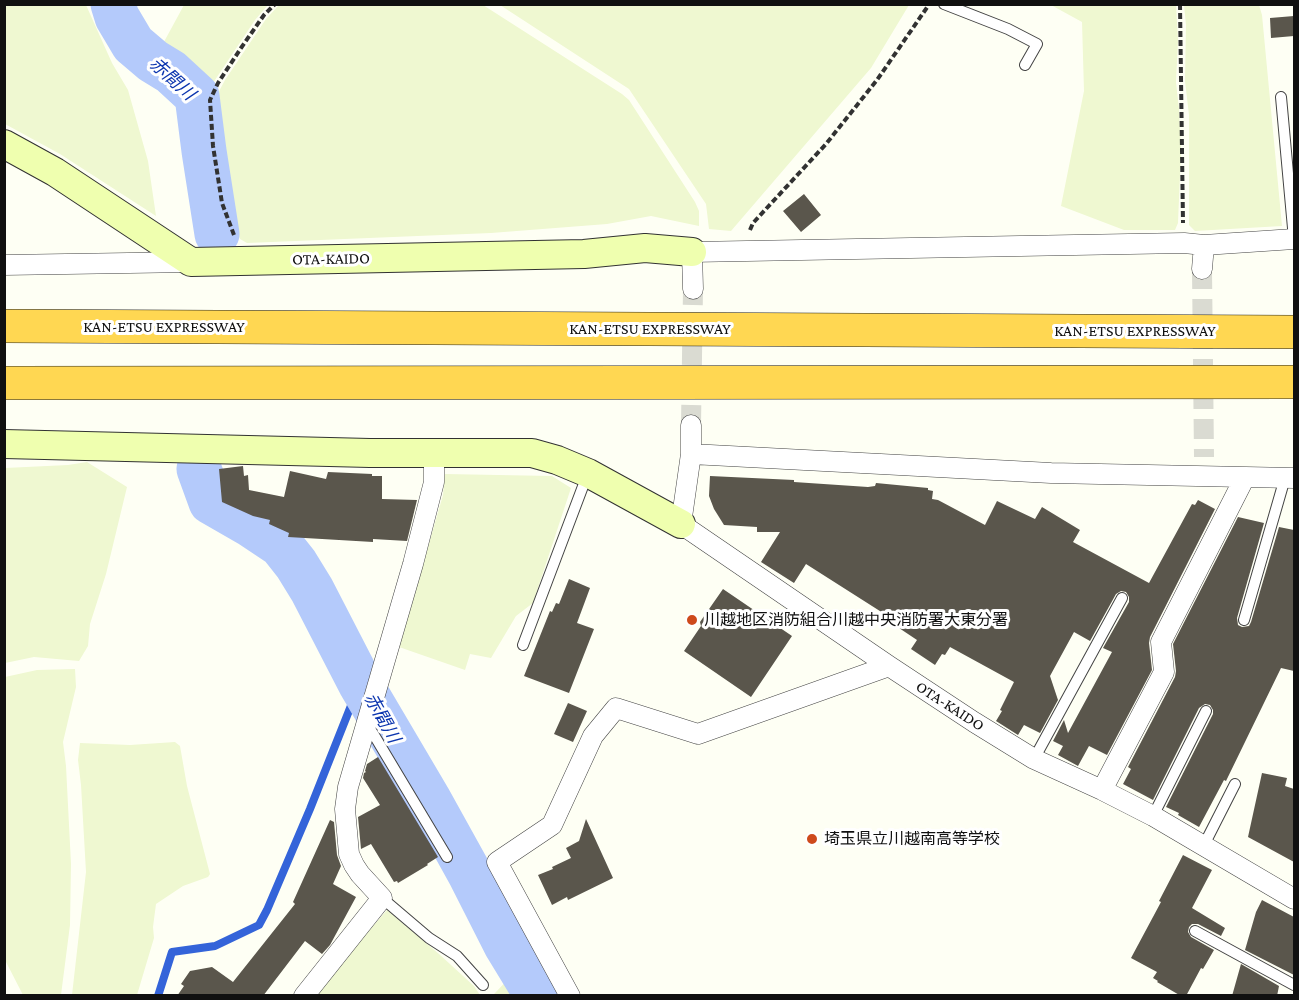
<!DOCTYPE html>
<meta charset="utf-8">
<style>
body{margin:0}
#map{position:relative;width:1299px;height:1000px;overflow:hidden;background:#fefff4;font-family:"Crimson Pro",serif}
canvas{display:block}
.frame{position:absolute;inset:0;border:6px solid #101010;pointer-events:none}
</style>
<div id="map">
<canvas width="1299" height="1000"></canvas>
<div class="frame"></div>
</div>
<script>
const g = document.querySelector('canvas').getContext('2d');
g.lineJoin = 'round';
function fillPath(path, color) { g.fillStyle = color; g.fill(path, 'evenodd'); }
const toPath = rows => new Path2D(rows.map(r => 'M' + r).join(''));
function stroke(path, color, width, dash) { g.strokeStyle = color; g.lineWidth = width; g.lineCap = dash ? 'butt' : 'round'; g.setLineDash(dash || []); g.stroke(path); }
function label(font, color, halo, rows, align = 'center') {
  g.font = font + ' "Crimson Pro","Noto Sans JP",serif'; g.lineWidth = 6; g.setLineDash([]); g.textBaseline = 'middle'; g.strokeStyle = halo; g.fillStyle = color; for (const [text, x, y, turn = 0] of rows) {
    g.save(); g.translate(x, y); g.rotate((+turn || 0) * Math.PI / 180); g.textAlign = isNaN(turn) ? turn : align; if (halo) g.strokeText(text, 0, 0); g.fillText(text, 0, 0); g.restore();
  }
}
const farmland = toPath([
 [4,5,86,5,112,63,128,90,148,161,156,216,60,154,5,124],
 [184,5,184,4,268,5,255,20,213,83,187,65,159,51],
 [279,5,483,5,622,94,629,100,695,202,699,211,699,226,651,216,607,224,491,233,247,243,240,239,228,211,228,198,214,109,216,97,225,80,266,19],
 [500,5,909,5,871,68,731,231,709,229,706,204,629,89],
 [1051,5,1176,5,1178,40,1176,82,1179,109,1181,151,1178,223,1175,230,1124,230,1061,206,1084,91,1082,22],
 [1184,5,1259,5,1262,15,1282,226,1195,231,1189,225,1189,115,1185,81,1186,25],
 [87,462,127,487,106,574,90,624,88,646,79,661,34,657,5,663,5,468,68,465],
 [445,474,552,476,571,488,533,603,516,616,491,658,470,654,465,670,399,647,443,495],
 [75,669,76,687,63,742,66,766,71,864,70,925,61,995,23,995,5,960,5,677,37,670],
 [175,742,180,746,187,786,210,874,208,877,183,886,156,904,153,927,154,938,137,995,72,995,86,872,81,785,78,760,80,743,130,745],
 [387,910,439,954,474,986,480,995,315,996,347,956],
 [514,973,524,995,493,995,495,993]
]);
const stream = toPath([
 [158,996,172,952,215,946,259,925,267,910,310,809,360,683]
]);
const river = toPath([
 [113,4,117,17,133,44,153,61,171,72,197,96,204,151,217,234],
 [199,469,211,502,251,525,281,545,296,564,312,590,360,683,429,800,470,874,506,945,537,996]
]);
const building = toPath([
 [1294,16,1294,36,1271,38,1270,18],
 [804,194,821,215,801,232,783,211],
 [243,466,244,476,248,475,249,490,284,497,290,471,326,479,328,472,372,474,372,476,382,476,382,499,417,500,407,541,373,539,373,542,288,537,289,533,269,524,270,520,253,516,222,502,219,469],
 [710,476,794,480,794,482,868,487,875,486,876,483,928,488,928,490,933,491,932,499,938,500,985,525,997,501,1035,519,1042,507,1080,530,1073,542,1149,583,1192,504,1195,505,1198,500,1215,509,1150,637,1149,643,1152,670,1107,755,1089,746,1078,766,1058,755,1063,746,1053,741,1064,720,1068,733,1112,652,1103,648,1129,602,1129,597,1126,592,1121,591,1116,594,1090,641,1074,632,1050,676,1058,700,1040,733,1024,725,1018,735,996,721,1002,711,1000,710,1014,682,950,647,945,655,942,654,935,665,911,649,917,640,881,616,883,613,806,564,794,583,761,562,780,532,757,532,757,527,724,525,714,509,709,496],
 [1238,517,1264,523,1237,618,1238,625,1242,627,1249,626,1251,622,1279,527,1294,530,1294,671,1281,668,1226,781,1224,780,1199,827,1178,815,1179,813,1166,807,1213,714,1213,710,1210,705,1205,704,1199,708,1153,800,1123,784,1131,769,1128,767,1175,677,1176,671,1173,644],
 [569,579,590,588,577,623,594,629,569,693,524,676,550,611,552,612,556,603,559,604],
 [723,589,792,636,751,697,684,651,701,626,700,622],
 [568,703,587,711,573,742,554,734],
 [378,757,438,857,427,864,428,865,398,883,397,881,394,882,371,844,361,849,358,817,380,805,363,778,364,773,366,772,365,771,367,764],
 [1262,773,1287,778,1285,786,1294,789,1294,862,1248,837],
 [586,819,613,878,568,900,567,897,552,905,538,875,553,869,552,867,571,858,566,848,579,841],
 [330,820,334,822,337,855,341,866,333,884,356,897,330,945,322,954,305,941,263,996,177,996,184,986,181,984,190,971,212,967,233,982,295,904,293,902],
 [1183,855,1212,870,1192,908,1225,928,1221,936,1198,924,1192,924,1189,927,1188,932,1191,937,1214,950,1203,969,1201,968,1186,996,1181,996,1157,982,1158,981,1153,978,1157,972,1131,958,1161,902,1159,901],
 [1262,900,1294,917,1294,975,1245,950,1256,912],
 [1241,964,1279,986,1277,996,1232,996]
]);
const streetTunnel = toPath([
 [1202,269,1204,457],
 [691,425,693,289]
]);
const path = toPath([
 [1180,4,1183,223],
 [750,230,753,223,826,144,877,80,928,6],
 [234,235,222,203,213,146,210,100,218,83,241,48,264,15,275,4]
]);
const lane = toPath([
 [944,4,1008,29,1037,44,1025,65],
 [1281,97,1294,239],
 [1244,620,1285,478],
 [523,645,588,473],
 [366,723,374,735,447,857],
 [1034,759,1122,598],
 [1153,816,1206,711],
 [1204,845,1235,784],
 [382,898,429,938,457,956,483,985],
 [1195,931,1294,985]
]);
const street = toPath([
 [4,265,191,262],
 [1202,269,1204,245],
 [693,289,692,252,1184,243,1204,245,1294,239],
 [691,425,691,454,681,524,889,666,974,722,1034,759,1102,790,1153,816,1294,899],
 [691,454,1051,473,1294,478],
 [1102,790,1164,672,1161,642,1245,477],
 [304,996,382,898,360,874,354,865,349,854,345,809,348,787,413,564,434,482,434,453],
 [570,996,497,862,552,825,593,736,616,708,698,734,889,666]
]);
const secondary = toPath([
 [4,144,55,172,191,262,584,254,645,248,692,252],
 [4,444,370,453,532,453,557,460,588,473,681,524]
]);
const highway = toPath([
 [4,326,1294,332],
 [4,383,1294,382]
]);
const markers = [
 [692,620,6,"#ce4a1b"],
 [812,839,6,"#ce4a1b"]
];
const streetNames = [
 ["OTA-KAIDO",331,259,-1],
 ["KAN-ETSU EXPRESSWAY",164,327],
 ["KAN-ETSU EXPRESSWAY",650,329],
 ["KAN-ETSU EXPRESSWAY",1135,331],
 ["OTA-KAIDO",950,706,33]
];
const poiNames = [
 ["川越地区消防組合川越中央消防署大東分署",704,620],
 ["埼玉県立川越南高等学校",824,839]
];
const waterNames = [
 ["赤間川",172,79,42],
 ["赤間川",382,718,61]
];
fillPath(farmland, '#eff8d1');
stroke(stream, '#3464d9', 8);
stroke(river, '#b4cafb', 45);
fillPath(building, '#5a564c');
stroke(streetTunnel, '#dadbd2', 20, [20, 10]);
stroke(lane, '#434343', 12);
stroke(street, '#434343', 21);
stroke(secondary, '#323232', 30);
stroke(highway, '#212121', 34);
stroke(path, '#323232', 4, [6, 3]);
stroke(lane, '#fff', 10);
stroke(street, '#fff', 20);
stroke(secondary, '#efffaf', 28);
stroke(highway, '#ffd752', 33);
for (const [x, y, r, color] of markers) { const dot = new Path2D(); dot.arc(x, y, r, 0, 2 * Math.PI); g.fillStyle = color; g.fill(dot); stroke(dot, '#fff', 2); }
label('16px', '#101010', '#fff', streetNames);
label('16px', '#101010', '#fff', poiNames, 'left');
label('italic 18px', '#0d36af', '#fff', waterNames);
</script>
